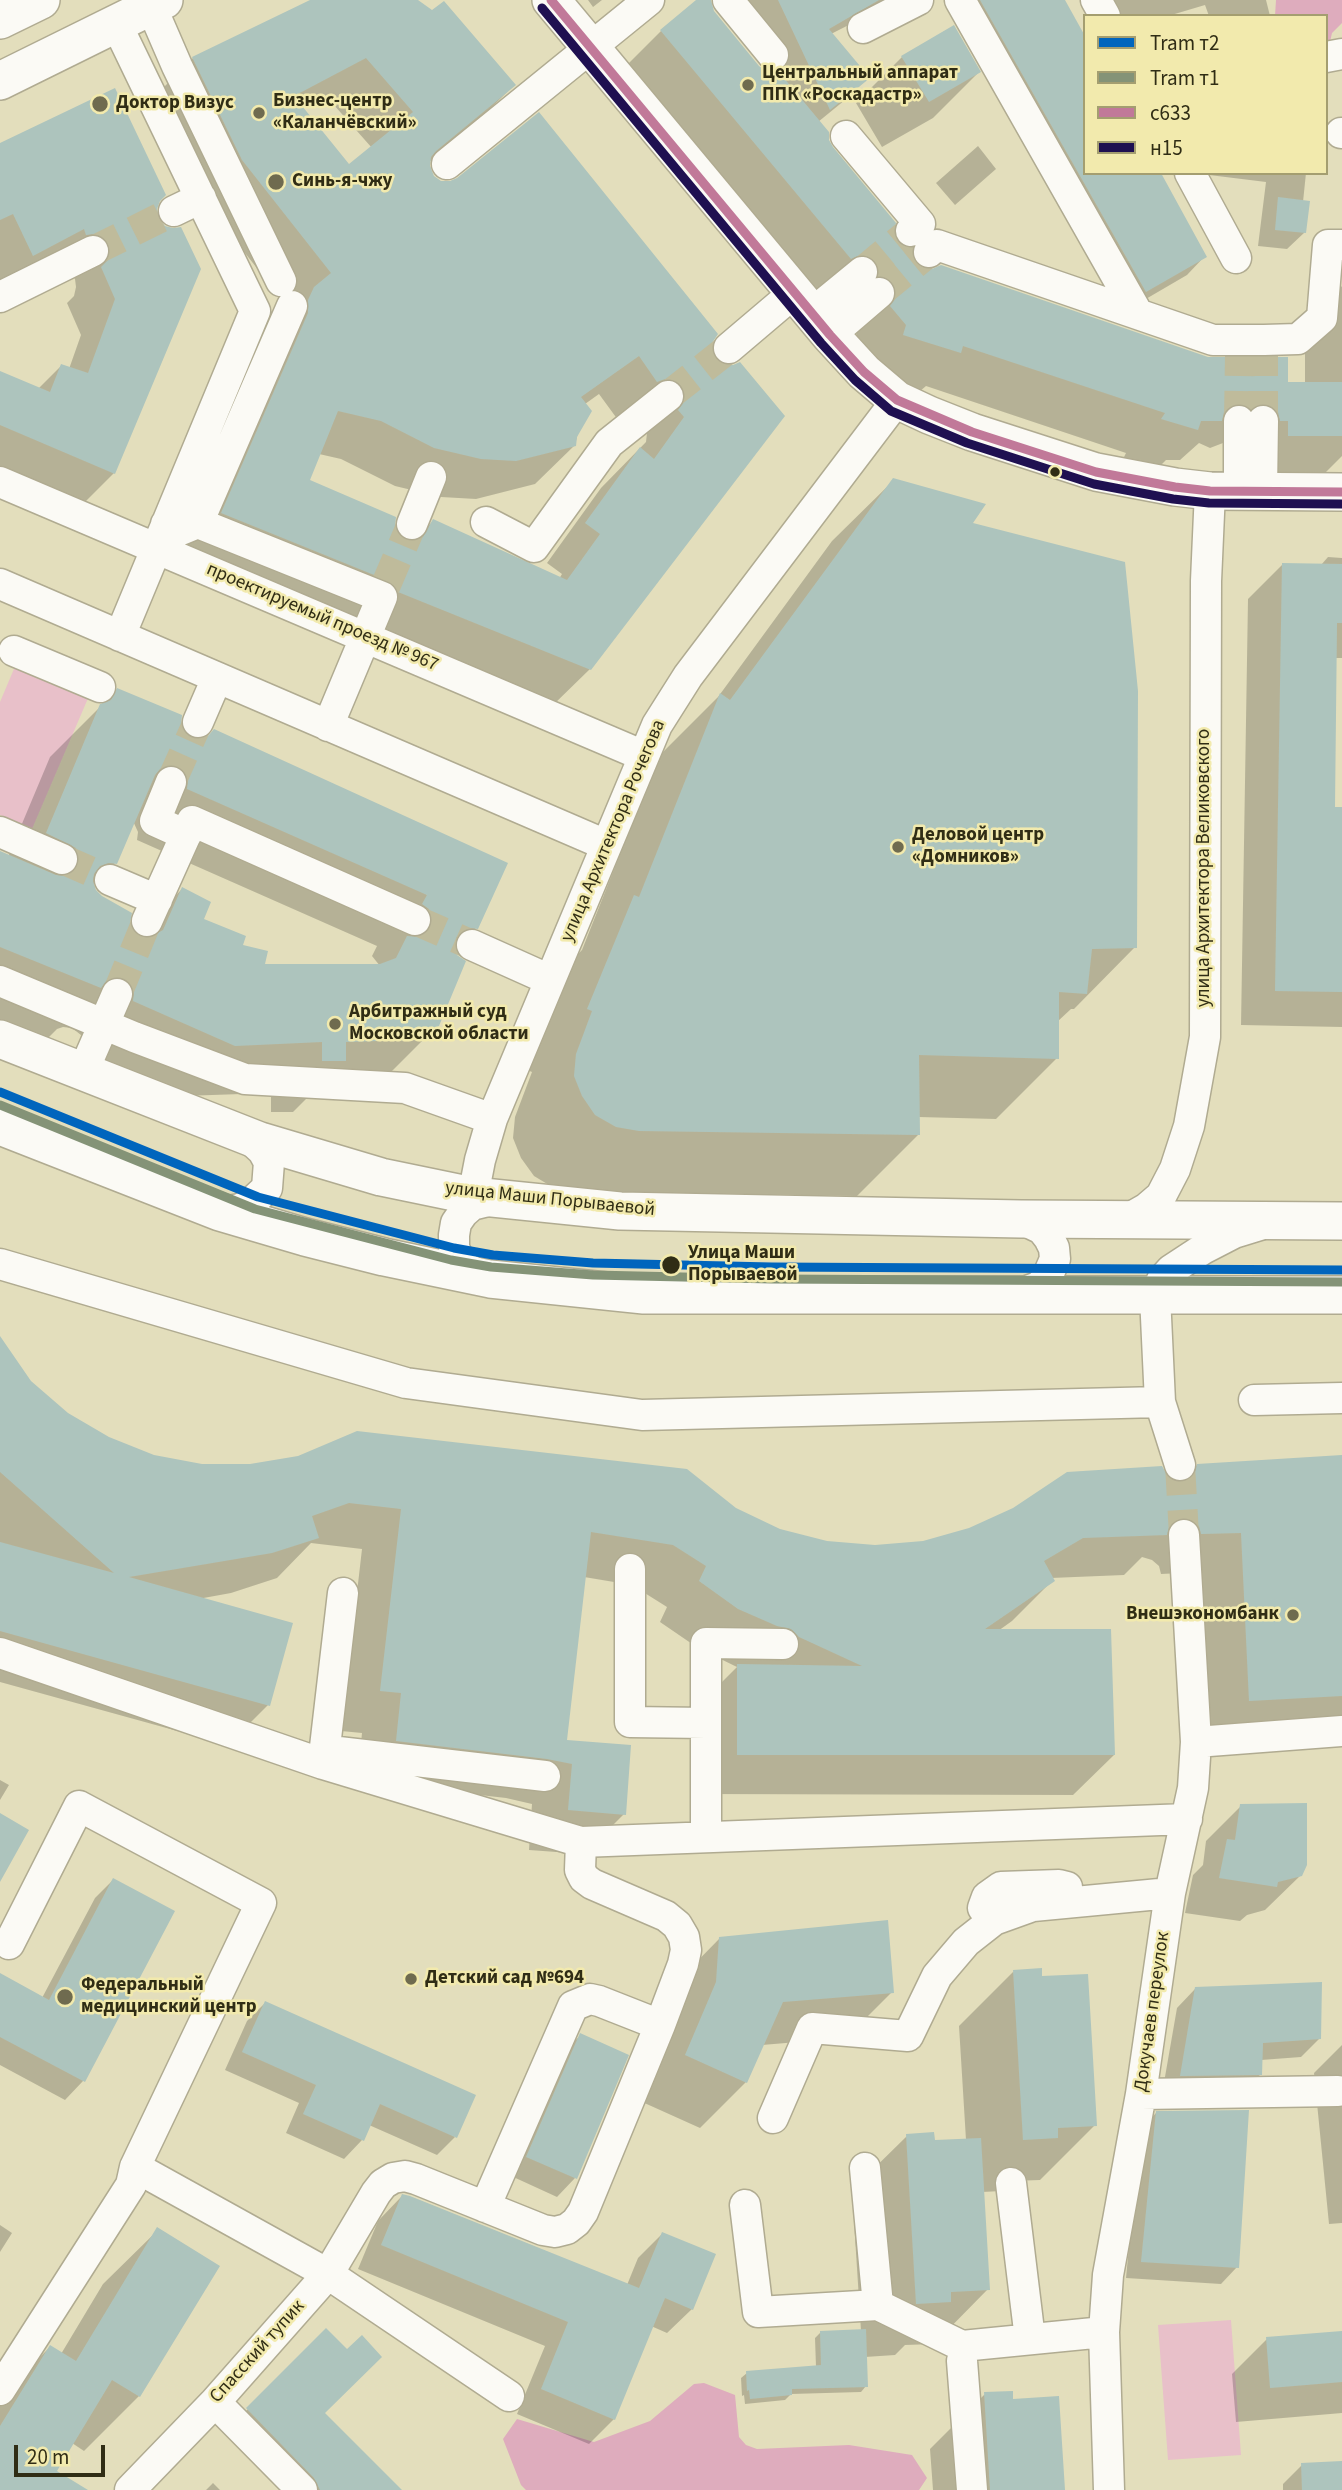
<!DOCTYPE html>
<meta charset="utf-8">
<style>
body{margin:0}
#map{position:relative;width:1342px;height:2490px;overflow:hidden;background:#e3debc;font-family:"Source Sans 3",sans-serif}
canvas{display:block}
.legend{position:absolute;left:1083px;top:14px;width:245px;height:161px;box-sizing:border-box;background:#f2eaad;border:2px solid #a49e70;margin:0;padding:9px 12px;list-style:none;font-size:21px;color:#302d15}
.legend li{display:flex;align-items:center;gap:14px;height:35px}
.legend b{width:35px;border:2px solid #a49e70}
.scale{position:absolute;left:14px;top:2445px;width:91px;height:32px;box-sizing:border-box;border:4px solid #302d15;border-top:0;padding-left:9px;font-size:21px;line-height:24px;white-space:nowrap;color:#302d15;-webkit-text-stroke:5px #f2eaad;paint-order:stroke}
</style>
<div id="map">
<canvas width="1342" height="2490"></canvas>
<ul class="legend">
<li><b style="height:9px;background:#0065bd"></b>Tram т2</li>
<li><b style="height:9px;background:#849377"></b>Tram т1</li>
<li><b style="height:9px;background:#c17999"></b>с633</li>
<li><b style="height:9px;background:#1f1051"></b>н15</li>
</ul>
<div class="scale">20 m</div>
</div>
<script>
const g = document.querySelector('canvas').getContext('2d');
g.lineJoin = 'round';
function fillPath(path, color) { g.fillStyle = color; g.fill(path, 'evenodd'); }
const toPath = rows => new Path2D(rows.map(r => 'M' + r).join(''));
function stroke(path, color, width, dash) { g.strokeStyle = color; g.lineWidth = width; g.lineCap = dash ? 'butt' : 'round'; g.setLineDash(dash || []); g.stroke(path); }
function label(font, color, halo, rows, align = 'center') {
  g.font = font + ' "Source Sans 3",sans-serif'; g.lineWidth = 5; g.setLineDash([]); g.textBaseline = 'middle'; g.strokeStyle = halo; g.fillStyle = color; for (const [text, x, y, turn = 0] of rows) {
    g.save(); g.translate(x, y); g.rotate((+turn || 0) * Math.PI / 180); g.textAlign = isNaN(turn) ? turn : align; if (halo) g.strokeText(text, 0, 0); g.fillText(text, 0, 0); g.restore();
  }
}
const green = toPath([
 [19,657,92,689,32,829,0,815,0,702],
 [1231,2320,1241,2455,1168,2460,1158,2325]
]);
const forest = toPath([
 [1276,0,1342,0,1342,23,1332,33,1329,46,1326,48,1326,16,1275,16],
 [704,2383,735,2395,739,2437,746,2445,757,2449,849,2445,912,2455,927,2478,919,2490,526,2490,521,2485,503,2439,517,2419,594,2442,650,2421,694,2384]
]);
const shadow = toPath([
 [314,0,415,0,514,85,475,124,429,162,433,177,711,342,710,351,714,360,590,669,550,708,183,553,270,353,291,312,203,199,154,97,193,58],
 [326,96,372,148,349,167,302,109],
 [599,394,618,420,643,425,647,433,646,442,601,488,547,563,562,574,559,579,433,521,412,543,397,536,393,527,308,481,319,454,341,459,395,486,441,497,476,499,535,484,575,445,585,404],
 [588,0,602,0,593,7],
 [698,0,709,0,713,12,758,67,767,73,780,73,744,0,904,0,886,6,831,34,868,78,845,100,818,122,827,140,892,233,895,242,922,270,1286,384,1305,384,1305,342,1334,294,1342,286,1342,456,1322,476,1249,475,1231,445,1223,443,1210,448,1199,443,1180,460,1166,460,1157,469,1123,459,1126,453,926,386,919,392,864,375,856,340,857,331,819,294,621,71,661,31],
 [948,0,1063,0,1085,173,1205,256,1187,275,1127,310],
 [1090,0,1266,0,1270,16,1209,16,1205,5,1168,16,1095,16],
 [902,57,979,72,933,118,882,147,856,103],
 [0,145,158,201,114,473,79,508,0,474,0,373,38,389,61,366,69,369,81,335,67,303,74,296,76,287,75,279,67,270,0,289],
 [978,146,996,169,955,205,936,183],
 [1193,173,1306,173,1303,202,1305,232,1287,249,1258,246,1266,182],
 [894,480,970,524,1135,947,1074,1009,1071,1009,1057,1022,1057,1058,996,1119,918,1117,918,1135,857,1196,577,1191,554,1188,534,1176,521,1158,513,1138,515,1117,532,1072,527,1070,573,959,582,950,659,756,718,697,832,541],
 [1328,557,1342,558,1342,658,1335,658,1333,809,1342,809,1342,1027,1241,1025,1248,599,1283,564,1321,565],
 [117,690,179,725,183,734,190,739,201,741,476,928,454,950,438,1025,386,1077,313,1092,293,1112,271,1112,271,1093,183,1096,83,1053,84,1045,81,1035,72,1028,63,1027,57,1029,48,1038,0,1019,0,853,8,857,50,757],
 [133,821,138,832,137,840,377,946,372,956,380,966,263,966,240,946,202,920,182,889,136,936,128,924,94,891,92,886,115,863],
 [0,1339,29,1382,67,1414,108,1439,154,1456,201,1465,735,1509,779,1530,826,1543,875,1547,923,1543,1167,1480,1180,1484,1198,1465,1342,1457,1342,1734,1209,1741,1202,1572,1161,1574,1159,1566,1152,1560,1142,1557,1124,1575,1051,1578,1052,1581,1012,1621,998,1631,1114,1755,1073,1795,697,1794,698,1706,737,1667,698,1648,660,1622,667,1607,632,1585,584,1577,565,1742,624,1814,584,1854,529,1850,532,1804,506,1798,357,1781,362,1733,341,1731,362,1549,311,1543,277,1578,231,1593,198,1599,268,1705,228,1745,0,1682],
 [0,1780,9,1785,0,1800],
 [1241,1806,1301,1875,1265,1910,1247,1915,1240,1921,1185,1913,1193,1875,1203,1865,1206,1841],
 [113,1880,173,1911,83,2081,65,2100,0,2065,0,1975,42,1998,95,1898],
 [720,1938,892,1992,846,2038,762,2045,746,2082,700,2128,640,2101,674,1985],
 [1013,1972,1041,1978,1095,2125,1040,2180,1012,2181,1002,2191,982,2192,988,2289,934,2344,905,2345,895,2355,865,2357,866,2386,861,2392,791,2394,785,2400,745,2404,744,2395,742,2396,741,2378,747,2373,816,2367,815,2338,820,2333,861,2331,852,2190,907,2136,934,2142,966,2140,959,2026],
 [1195,1989,1319,2039,1301,2057,1261,2060,1261,2074,1242,2092,1162,2094,1177,2008],
 [265,2003,455,2137,437,2155,369,2125,362,2140,344,2159,286,2133,299,2103,225,2070,247,2021],
 [581,2035,626,2056,575,2178,557,2197,509,2175,562,2053],
 [1342,2045,1342,2223,1329,2224,1314,2073],
 [1156,2113,1237,2267,1221,2284,1126,2278,1140,2130],
 [402,2196,627,2285,638,2258,662,2234,692,2309,667,2333,651,2326,614,2419,589,2444,517,2414,545,2346,358,2269,378,2221],
 [0,2225,12,2233,0,2252],
 [158,2230,139,2396,84,2451,72,2443,54,2471,54,2490,0,2490,0,2397,50,2347,61,2354,103,2284],
 [326,2331,323,2413,399,2490,290,2490,229,2428],
 [1342,2333,1342,2413,1236,2422,1232,2374,1267,2339],
 [985,2394,1012,2401,1063,2490,933,2490,930,2449],
 [1342,2463,1342,2490,1283,2490,1283,2484,1302,2465],
 [213,2483,220,2490,206,2490]
]);
const building = toPath([
 [310,0,418,0,432,10,444,1,516,85,436,151,431,157,430,166,434,176,441,181,450,181,457,178,539,112,718,334,712,343,712,350,715,359,724,365,733,365,740,362,785,416,591,670,398,592,395,586,389,581,221,513,308,313,308,300,314,287,331,273,242,160,192,57],
 [366,58,413,112,349,164,294,96],
 [639,356,657,382,665,379,674,380,682,386,685,393,684,402,678,410,684,417,654,459,640,447,585,523,600,534,567,580,433,519,423,537,415,541,406,540,399,535,395,527,396,517,310,480,338,411,381,421,434,448,481,459,516,461,576,446,577,437,592,411,581,397],
 [696,0,711,0,714,11,759,66,767,72,778,71,829,132,829,140,833,147,896,223,894,233,897,241,904,247,912,248,912,256,916,264,923,268,932,269,941,265,1208,357,1288,357,1288,382,1342,382,1342,436,1288,436,1288,421,1280,421,1278,412,1271,406,1264,404,1251,409,1240,404,1231,406,1224,412,1222,421,1201,421,1198,430,1161,419,1165,413,963,346,961,353,903,335,906,325,890,306,896,298,896,290,893,282,885,277,879,276,879,269,876,261,869,256,860,255,851,259,660,30],
 [778,0,879,0,829,29,870,78,830,110],
 [980,0,1065,0,1085,36,1085,173,1161,173,1207,257,1146,292],
 [954,25,981,72,929,102,901,56],
 [115,88,166,195,160,201,157,209,159,219,165,226,173,228,181,227,201,269,115,474,0,425,0,371,50,392,61,364,88,373,115,299,101,267,108,260,110,251,108,243,102,236,95,234,86,235,84,229,33,256,13,214,0,220,0,143],
 [1278,197,1310,201,1306,233,1275,230],
 [893,478,986,504,973,523,1125,562,1138,691,1137,948,1092,949,1087,994,1059,992,1059,1059,919,1055,920,1135,639,1131,616,1127,595,1115,582,1096,574,1076,576,1054,592,1011,587,1009,634,895,639,897,720,693,730,700],
 [1282,563,1342,564,1342,623,1337,623,1335,807,1342,807,1342,992,1275,991],
 [117,688,182,715,181,725,184,733,190,738,201,739,208,736,214,729,508,863,478,929,470,928,462,930,456,938,455,946,457,955,466,961,439,1026,413,1040,346,1042,346,1061,322,1061,322,1042,235,1046,133,1001,134,993,131,984,123,978,116,977,107,980,101,988,0,947,0,851,56,875,65,876,72,873,78,867,79,858,76,848,46,833,100,704,111,700],
 [168,765,177,766,184,771,188,780,187,789,427,895,422,904,429,909,432,917,431,928,425,934,418,937,407,936,396,958,380,964,265,964,268,951,243,945,246,936,204,919,211,902,182,887,163,930,149,938,139,937,133,932,130,923,132,913,102,896,96,890,93,881,94,874,100,866,109,863,117,864,155,775,160,769],
 [0,1336,31,1381,68,1413,109,1437,154,1455,202,1464,250,1464,298,1456,357,1431,687,1469,736,1508,780,1529,827,1541,875,1545,923,1541,969,1528,1013,1508,1067,1472,1162,1466,1169,1478,1176,1482,1185,1482,1193,1476,1197,1464,1342,1455,1342,1696,1249,1701,1241,1533,1201,1534,1199,1526,1192,1520,1182,1518,1174,1521,1169,1527,1167,1535,1083,1538,1044,1561,1055,1581,985,1629,1111,1629,1115,1755,737,1755,737,1664,862,1666,799,1637,791,1629,777,1626,738,1609,699,1581,706,1566,673,1545,591,1532,567,1740,631,1745,626,1815,568,1810,572,1764,547,1759,396,1741,401,1693,380,1691,401,1509,349,1503,312,1516,319,1538,272,1553,129,1577,293,1623,270,1706,0,1631,0,1542,114,1573,0,1472],
 [1307,1803,1307,1865,1302,1876,1278,1882,1277,1887,1219,1878,1227,1839,1235,1840,1240,1804],
 [0,1813,29,1830,0,1882],
 [113,1878,175,1911,85,2082,0,2037,0,1973,49,2000],
 [888,1920,894,1993,783,2002,747,2083,685,2055,716,1982,719,1937],
 [1042,1968,1042,1976,1088,1974,1097,2126,1058,2128,1058,2138,1023,2140,1013,1970],
 [1322,1982,1321,2039,1263,2043,1262,2075,1180,2076,1195,1987],
 [265,2001,476,2095,457,2138,380,2104,364,2141,303,2114,316,2085,242,2052],
 [580,2033,629,2055,577,2179,526,2157],
 [1249,2110,1239,2268,1141,2262,1156,2111],
 [934,2132,935,2140,981,2138,990,2290,951,2292,951,2302,916,2304,906,2134],
 [402,2194,410,2196,639,2288,662,2232,716,2254,693,2310,665,2298,615,2420,541,2389,568,2322,381,2245],
 [157,2227,220,2266,140,2397,112,2380,57,2471,88,2490,0,2490,0,2426,50,2345,76,2361],
 [326,2328,347,2349,362,2335,382,2357,325,2413,402,2490,320,2490,314,2478,246,2408],
 [866,2329,868,2387,792,2389,792,2395,750,2399,749,2390,747,2391,746,2371,821,2365,820,2331],
 [1342,2331,1342,2382,1270,2388,1266,2337],
 [1013,2391,1013,2399,1059,2396,1065,2490,990,2490,984,2392],
 [1342,2461,1342,2490,1302,2490,1301,2463]
]);
const minorTunnel = toPath([
 [93,251,174,211],
 [862,272,911,231],
 [879,293,929,252],
 [668,396,729,348],
 [1239,421,1240,355],
 [1263,421,1263,355],
 [385,587,412,524],
 [171,782,198,722],
 [62,859,110,880],
 [415,920,472,945],
 [117,994,147,921],
 [1180,1465,1184,1535]
]);
const minor = toPath([
 [728,0,773,55],
 [960,0,1138,314],
 [1096,0,1105,16],
 [151,6,177,66,281,281],
 [116,23,255,311,120,636],
 [863,28,918,0],
 [1326,57,1342,54],
 [1341,133,1342,133],
 [846,136,920,224,911,231],
 [447,164,649,0],
 [1190,173,1236,258],
 [174,211,201,198],
 [929,252,937,245,1213,340,1264,340,1298,339,1322,318,1328,245,1342,245],
 [0,297,93,251],
 [812,313,862,272],
 [830,335,879,293],
 [729,348,795,292],
 [0,482,644,756],
 [1239,491,1239,421],
 [1262,491,1263,421],
 [486,522,534,547,609,443,668,396],
 [198,523,292,306],
 [166,524,181,530,198,523,382,597,328,726],
 [412,524,431,477],
 [0,584,606,845],
 [14,651,100,687],
 [198,722,217,678],
 [171,782,155,821,186,835],
 [0,832,62,859],
 [110,880,157,900],
 [147,921,192,821,415,920],
 [472,945,550,980],
 [0,981,134,1037,245,1079,405,1088,492,1119],
 [83,1072,117,994],
 [473,1196,480,1160,492,1119,657,725,688,676,897,400],
 [220,1212,240,1209,250,1204,267,1188,269,1162,263,1151,247,1136],
 [1126,1220,1147,1208,1161,1196,1175,1169,1189,1126,1205,1037,1206,581,1210,491],
 [0,1264,406,1383,642,1415,1160,1402],
 [487,1278,467,1269,459,1259,454,1248,454,1235,456,1223,463,1213,472,1205,496,1199],
 [1016,1295,1038,1287,1046,1280,1055,1259,1054,1248,1049,1238,1042,1229,1021,1219],
 [1254,1400,1342,1398],
 [1180,1465,1160,1402,1155,1296,1162,1280,1171,1270,1203,1249,1234,1233,1260,1225],
 [630,1569,630,1722,706,1723],
 [0,1653,323,1764,581,1842,1187,1819],
 [1196,1742,1342,1731],
 [330,1751,545,1776],
 [323,1764,343,1593],
 [706,1837,706,1643,783,1644],
 [983,1908,987,1897,1001,1887,1059,1885,1067,1887],
 [9,1944,79,1806,261,1903,135,2167,328,2274,509,2396],
 [1141,2094,1338,2091],
 [773,2118,812,2028,908,2036,937,1976,966,1942,994,1920,1033,1906,1170,1893],
 [865,2168,878,2305,962,2346,1104,2332],
 [1011,2183,1030,2339],
 [745,2205,758,2312,878,2305],
 [485,2207,573,2006,590,1999,599,2001,660,2025],
 [962,2361,972,2490],
 [0,2390,131,2185,135,2167],
 [215,2402,302,2490],
 [130,2490,215,2402,328,2274,376,2193,383,2184,393,2178,405,2176,416,2179,543,2230,555,2232,567,2229,576,2222,583,2212,660,2025,683,1964,686,1950,684,1937,677,1925,666,1916,592,1884,584,1878,580,1870,581,1842],
 [1109,2490,1104,2332,1108,2275,1141,2094,1170,1893,1193,1788,1196,1742,1184,1535]
]);
const major = toPath([
 [551,0,830,335,864,372,897,400,929,415,972,432,1096,472,1175,487,1210,491,1342,492],
 [0,20,41,0],
 [0,81,164,0],
 [0,1039,260,1141,381,1177,473,1196,620,1211,1021,1219,1342,1221],
 [0,1126,220,1212,305,1237,384,1257,490,1279,644,1295,1342,1295]
]);
const bus1 = toPath([
 [551,0,830,335,864,372,897,400,972,432,1096,472,1175,487,1210,491,1342,492]
]);
const bus2 = toPath([
 [542,8,821,343,855,380,891,411,967,443,1094,484,1173,499,1209,503,1342,504]
]);
const tram1 = toPath([
 [0,1092,258,1197,454,1248,493,1255,593,1263,772,1267,1342,1270]
]);
const tram2 = toPath([
 [0,1105,255,1209,451,1260,491,1267,593,1275,772,1279,1342,1282]
]);
const markers = [
 [748,85,7,"#6f6b4f"],
 [100,104,9,"#6f6b4f"],
 [259,113,7,"#6f6b4f"],
 [276,182,9,"#6f6b4f"],
 [1055,472,6,"#302d15"],
 [898,847,7,"#6f6b4f"],
 [335,1024,7,"#6f6b4f"],
 [671,1265,10,"#302d15"],
 [1293,1615,7,"#6f6b4f"],
 [411,1979,7,"#6f6b4f"],
 [65,1997,9,"#6f6b4f"]
];
const poiNames = [
 ["Центральный аппарат",762,74],
 ["ППК «Роскадастр»",762,96],
 ["Бизнес-центр",273,102],
 ["«Каланчёвский»",273,124],
 ["Доктор Визус",116,104],
 ["Синь-я-чжу",292,182],
 ["Деловой центр",912,836],
 ["«Домников»",912,858],
 ["Арбитражный суд",349,1013],
 ["Московской области",349,1035],
 ["Внешэкономбанк",1279,1615,"right"],
 ["Детский сад №694",425,1979],
 ["Федеральный",81,1986],
 ["медицинский центр",81,2008]
];
const streetNames = [
 ["проектируемый проезд № 967",322,618,23],
 ["улица Архитектора Рочегова",614,831,-67],
 ["улица Архитектора Великовского",1205,868,-90],
 ["улица Маши Порываевой",550,1200,6],
 ["Докучаев переулок",1153,2012,-82],
 ["Спасский тупик",258,2352,-48]
];
const stopNames = [
 ["Улица Маши",688,1254],
 ["Порываевой",688,1276]
];
fillPath(green, '#e8c0c9');
fillPath(forest, '#deacbd');
fillPath(shadow, '#0003');
fillPath(building, '#adc4bd');
stroke(minorTunnel, '#bfbb9b', 30, [30, 15]);
stroke(minor, '#b0ab91', 33);
stroke(major, '#b0ab91', 40);
stroke(minor, '#fbfaf5', 30);
stroke(major, '#fbfaf5', 37);
stroke(bus1, '#c17999', 9);
stroke(bus2, '#1f1051', 9);
stroke(tram1, '#0065bd', 9);
stroke(tram2, '#849377', 9);
for (const [x, y, r, color] of markers) { const dot = new Path2D(); dot.arc(x, y, r, 0, 2 * Math.PI); g.fillStyle = color; g.fill(dot); stroke(dot, '#f2eaad', 2.5); }
label('bold 19px', '#302d15', '#f2eaad', poiNames, 'left');
label('19px', '#302d15', '#f2eaad', streetNames);
label('bold 19px', '#302d15', '#f2eaad', stopNames, 'left');
</script>
